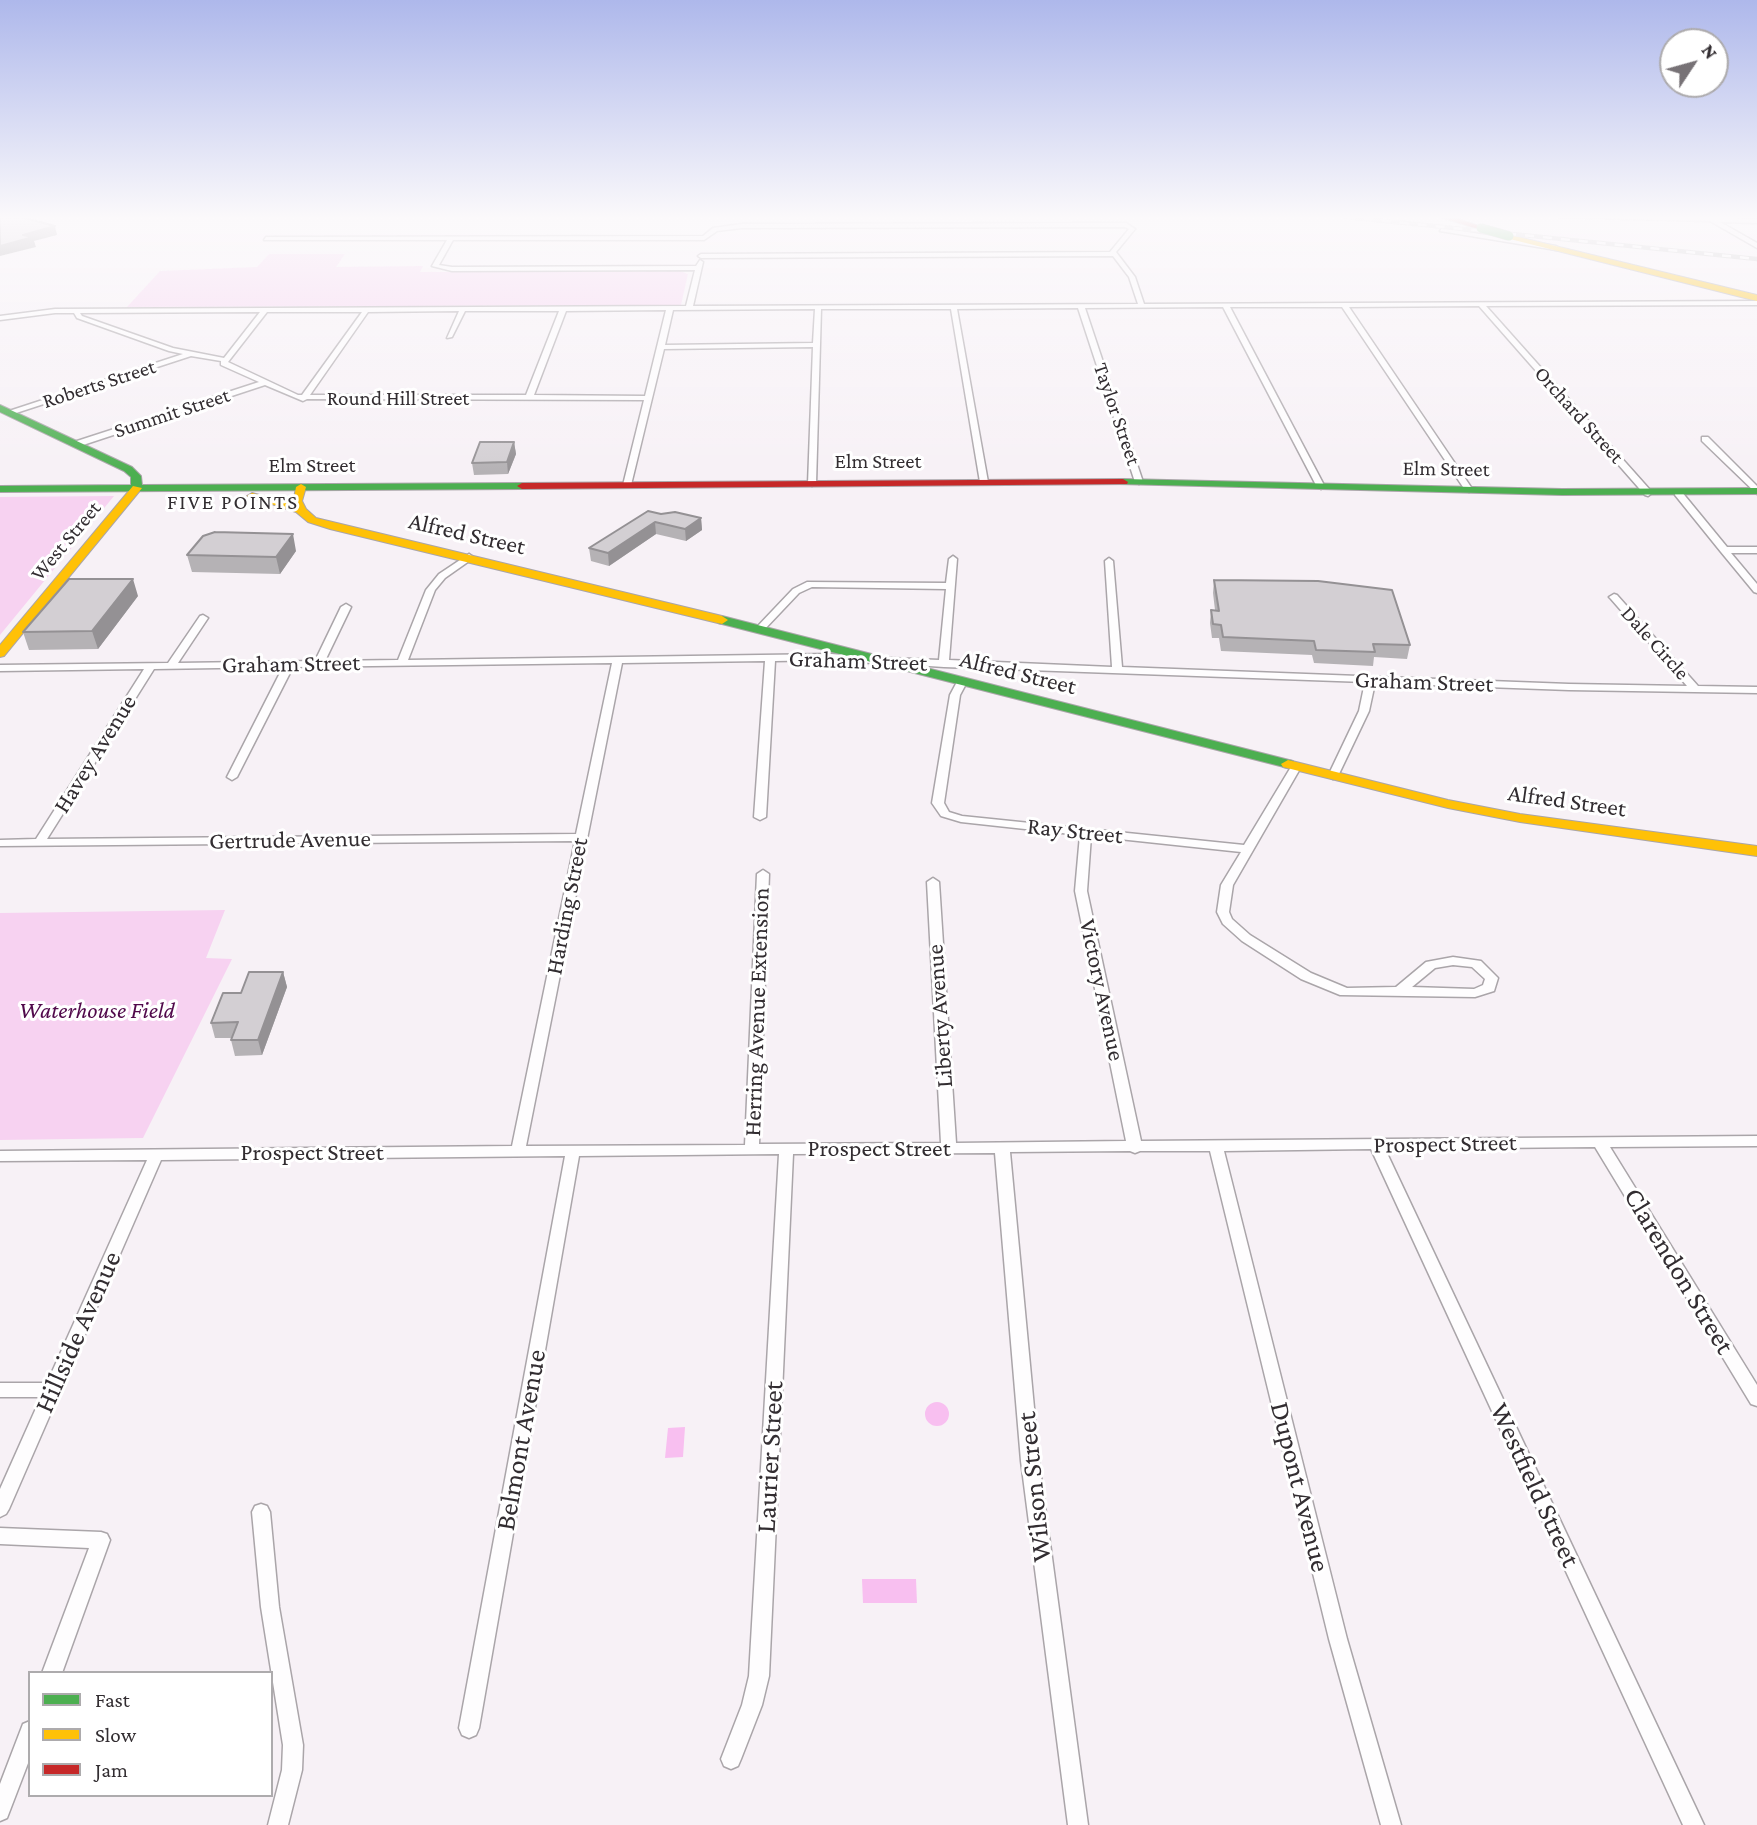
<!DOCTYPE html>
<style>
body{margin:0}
#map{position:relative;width:1757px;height:1825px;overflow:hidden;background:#f7f1f6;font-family:"Crimson Pro",serif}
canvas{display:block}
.legend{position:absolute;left:28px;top:1671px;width:245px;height:126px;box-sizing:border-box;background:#fff;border:2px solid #adabad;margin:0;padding:9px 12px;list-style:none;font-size:21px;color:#322d31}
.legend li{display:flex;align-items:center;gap:14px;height:35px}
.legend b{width:35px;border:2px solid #adabad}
.north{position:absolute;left:1659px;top:28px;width:70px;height:70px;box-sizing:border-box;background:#fff;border:2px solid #adabad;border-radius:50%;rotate:54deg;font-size:19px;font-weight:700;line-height:28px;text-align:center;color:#322d31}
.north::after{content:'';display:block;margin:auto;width:24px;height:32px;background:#777276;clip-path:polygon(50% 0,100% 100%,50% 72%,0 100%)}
</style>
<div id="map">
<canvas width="1757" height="1825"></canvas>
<ul class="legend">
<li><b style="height:9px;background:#4caf50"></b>Fast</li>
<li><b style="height:9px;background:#ffc107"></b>Slow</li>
<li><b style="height:9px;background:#c62828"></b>Jam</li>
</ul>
<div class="north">N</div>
</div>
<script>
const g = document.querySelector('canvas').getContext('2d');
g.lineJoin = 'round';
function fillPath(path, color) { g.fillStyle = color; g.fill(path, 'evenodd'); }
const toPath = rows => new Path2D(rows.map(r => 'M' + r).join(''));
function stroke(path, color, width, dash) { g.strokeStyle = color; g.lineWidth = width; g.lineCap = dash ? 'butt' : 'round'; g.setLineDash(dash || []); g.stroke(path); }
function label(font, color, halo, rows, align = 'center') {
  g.font = font + ' "Crimson Pro",serif'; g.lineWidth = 6; g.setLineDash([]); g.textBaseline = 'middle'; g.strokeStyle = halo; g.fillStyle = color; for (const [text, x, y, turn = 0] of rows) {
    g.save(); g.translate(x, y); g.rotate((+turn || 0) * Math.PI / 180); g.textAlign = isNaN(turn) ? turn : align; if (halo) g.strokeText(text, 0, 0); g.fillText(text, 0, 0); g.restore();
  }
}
const green = toPath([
 [269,254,345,254,336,267,423,266,420,272,680,271,688,274,681,305,127,307,160,271,257,267],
 [114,496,0,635,0,497],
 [225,910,206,958,232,959,143,1138,0,1140,0,913]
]);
const water = toPath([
 '925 1414a12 12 0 1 1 24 0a12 12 0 1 1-24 0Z',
 [685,1427,683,1457,665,1458,668,1428],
 [862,1579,916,1579,917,1603,863,1603]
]);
const street = toPath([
 [1558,217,1705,217,1757,219,1757,223,1720,222,1757,243,1757,248,1710,221,1558,217],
 [1126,223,1135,229,1116,252,1135,277,1144,304,1757,301,1757,305,1486,306,1651,491,1652,493,1648,496,1645,495,1479,306,1349,307,1473,490,1469,492,1465,490,1342,307,1230,307,1325,487,1321,489,1317,487,1223,307,1085,308,1143,482,1139,484,1135,482,1078,308,957,309,988,482,984,484,980,482,951,309,821,309,816,484,812,486,808,484,813,347,664,349,631,485,627,487,623,485,644,400,307,399,303,401,265,385,83,445,77,445,77,441,259,382,221,365,221,361,191,356,13,414,6,412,183,354,169,351,77,318,74,313,55,313,0,320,0,316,55,309,686,306,695,270,452,271,432,266,447,240,264,240,266,237,703,236,713,228,742,224,1126,223],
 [1125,227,1129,229,1110,252,701,254,698,256,701,258,1113,256,1129,277,1138,304,693,306,703,262,700,260,696,266,452,267,439,265,453,240,704,240,717,231,742,228,1125,227],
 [815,309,813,343,665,345,673,310,815,309],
 [666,310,645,396,534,395,566,311,666,310],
 [459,311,447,338,452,337,465,311,559,311,526,395,310,395,368,312,459,311],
 [260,312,224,358,173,348,82,316,80,313,260,312],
 [267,312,362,312,302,395,298,395,228,362,267,312],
 [1442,228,1556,246,1559,248,1556,250,1440,231,1442,228],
 [1702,437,1708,437,1757,486,1757,494,1702,441,1702,437],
 [1675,491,1681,491,1727,547,1757,547,1757,553,1731,553,1757,584,1757,593,1754,592,1721,552,1675,495,1675,491],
 [469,554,473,557,472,559,445,578,435,590,408,660,831,654,871,657,876,660,871,663,831,660,775,661,766,817,760,820,754,817,765,661,622,663,526,1146,745,1145,757,874,763,870,769,874,759,1144,941,1143,927,882,933,878,939,882,956,1143,1126,1141,1075,891,1080,835,961,822,941,816,932,803,950,695,958,680,962,679,967,682,960,695,944,803,949,812,962,816,1244,845,1291,767,1292,765,1300,765,1301,767,1233,885,1229,912,1232,919,1250,935,1311,973,1347,988,1396,987,1426,962,1453,957,1481,961,1498,978,1494,991,1475,997,1340,995,1301,979,1242,941,1223,924,1217,912,1221,885,1241,852,1091,836,1087,891,1141,1141,1757,1136,1757,1146,1610,1147,1757,1385,1757,1406,1751,1404,1595,1147,1385,1149,1704,1825,1683,1825,1371,1149,1224,1151,1347,1639,1401,1825,1381,1825,1329,1639,1210,1151,1140,1151,1135,1153,1130,1151,1010,1152,1039,1461,1088,1825,1068,1825,1021,1461,995,1153,793,1154,769,1676,762,1705,741,1759,738,1766,731,1769,724,1766,721,1759,742,1705,749,1676,779,1154,579,1156,479,1728,476,1735,469,1738,462,1735,459,1728,565,1156,161,1160,9,1509,6,1514,0,1517,0,1489,41,1397,0,1397,0,1383,47,1383,147,1160,0,1161,0,1151,512,1146,575,841,0,846,0,840,36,839,144,669,0,671,0,665,168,663,200,616,203,615,208,618,178,663,315,661,341,607,346,604,351,607,325,661,398,660,426,590,439,574,469,554],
 [612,663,576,834,47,839,154,669,283,667,227,777,232,780,237,777,293,667,612,663],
 [1453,965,1472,967,1485,979,1483,985,1474,989,1412,987,1435,968,1453,965],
 [953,556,957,559,949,660,1112,667,1105,561,1109,558,1113,561,1122,667,1569,684,1687,686,1611,599,1609,597,1614,594,1617,595,1698,686,1757,687,1757,693,1569,690,1375,683,1369,711,1338,776,1333,779,1328,776,1359,711,1365,682,944,667,885,663,885,659,889,658,939,660,946,589,812,587,799,593,763,631,757,631,755,629,793,589,807,582,946,583,949,559,953,556],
 [261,1504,267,1506,270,1512,279,1607,303,1745,302,1770,288,1825,268,1825,282,1770,283,1745,261,1607,252,1512,255,1506,261,1504],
 [0,1528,101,1532,107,1534,110,1540,62,1673,42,1673,89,1548,0,1544,0,1528],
 [30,1721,30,1758,7,1818,0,1821,0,1784,23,1724,30,1721]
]);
const fast = toPath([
 [0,405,132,467,141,476,142,485,522,483,527,486,522,489,0,492,0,486,131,485,131,477,124,471,0,412,0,405],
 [1123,479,1562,489,1757,488,1757,494,1562,495,1119,484,1118,482,1123,479],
 [722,616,1293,761,1295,764,1288,768,718,623,716,620,722,616]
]);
const slow = toPath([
 [1506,234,1757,295,1757,301,1506,238,1506,234],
 [301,484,306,487,302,501,306,509,316,518,722,616,728,620,722,624,330,529,308,522,296,512,247,496,252,493,293,504,296,487,301,484],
 [133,486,142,488,4,656,0,657,0,645,133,486],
 [1288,760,1448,800,1520,814,1757,846,1757,856,1520,822,1448,808,1283,767,1281,764,1288,760]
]);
const jam = toPath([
 [1440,217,1453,217,1485,228,1481,230,1440,217],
 [1123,479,1128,482,1127,484,522,489,517,486,522,483,1123,479]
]);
const rail = toPath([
 [1346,217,1757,259]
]);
const fastBridge = toPath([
 [1481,228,1509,236]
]);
const wall = toPath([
 [514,442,516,454,508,474,474,475,472,463],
 [661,514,701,518,702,530,686,541,656,534,609,566,591,561,589,548],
 [296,551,280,574,192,572,187,555],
 [1214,580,1410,645,1407,659,1374,657,1373,666,1314,663,1312,655,1221,651,1219,638,1212,638,1210,623,1211,610,1215,610,1213,593],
 [138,596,98,649,29,650,23,632],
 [283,972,287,987,262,1055,235,1056,231,1040,232,1038,215,1038,211,1023,241,993]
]);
const shadedWall = toPath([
 [55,226,57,235,34,241,36,247,0,256,0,246,23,235],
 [514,442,516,454,508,474,507,462],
 [701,518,702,530,686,541,685,529],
 [655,522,656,534,609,566,608,553],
 [293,534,296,551,280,574,276,557],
 [133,579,138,596,98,649,92,631],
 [283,972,287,987,262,1055,258,1040]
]);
const building = toPath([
 [0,217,21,217,55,226,23,235,33,237,0,246,0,217],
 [480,442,514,442,507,462,472,463,480,442],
 [648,511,661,514,675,512,701,518,685,529,655,522,608,553,589,548,648,511],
 [215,532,293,534,276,557,187,555,203,536,215,532],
 [69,579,133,579,92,631,23,632,69,579],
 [1214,580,1318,581,1392,590,1410,645,1373,644,1375,652,1316,650,1314,641,1223,637,1221,625,1213,624,1211,610,1219,611,1214,580],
 [249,972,283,972,258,1040,231,1040,238,1022,211,1023,223,993,241,993,249,972]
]);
const farStreetnames = [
 ["Roberts Street",99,384,-18],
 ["Round Hill Street",398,399],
 ["Summit Street",172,413,-18],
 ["Taylor Street",1117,414,71],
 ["Orchard Street",1579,415,48],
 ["Elm Street",878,462],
 ["Elm Street",312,466],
 ["Elm Street",1446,469,1],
 ["West Street",66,541,-50],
 ["Dale Circle",1655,643,48]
];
const farNeighbourhoodnames = [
 ["FIVE POINTS",233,503]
];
const streetNames = [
 ["Alfred Street",467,534,13],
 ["Graham Street",858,661,2],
 ["Graham Street",291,664,-1],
 ["Alfred Street",1018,673,14],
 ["Graham Street",1424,682,2],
 ["Havey Avenue",95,754,-58],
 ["Alfred Street",1567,801,8],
 ["Ray Street",1075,831,6],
 ["Gertrude Avenue",290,840,-1],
 ["Harding Street",567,906,-79],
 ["Victory Avenue",1102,990,78],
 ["Herring Avenue Extension",757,1012,-88],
 ["Liberty Avenue",940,1016,-94],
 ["Prospect Street",1445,1144,-1],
 ["Prospect Street",879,1149],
 ["Prospect Street",312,1153]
];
const parkNames = [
 ["Waterhouse Field",97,1011]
];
const nearStreetnames = [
 ["Clarendon Street",1679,1271,59],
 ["Hillside Avenue",78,1332,-66],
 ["Belmont Avenue",521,1440,-80],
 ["Laurier Street",770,1457,-87],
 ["Westfield Street",1535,1485,65],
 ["Wilson Street",1034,1487,-96],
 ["Dupont Avenue",1300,1487,76]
];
fillPath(green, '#f7d2f1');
fillPath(water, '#f8bff0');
stroke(street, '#aaa5a9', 3);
stroke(fast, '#aaa5a9', 2);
stroke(slow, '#aaa5a9', 2);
stroke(jam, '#aaa5a9', 2);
fillPath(street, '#fefdfe');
fillPath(fast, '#4caf50');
fillPath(slow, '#ffc107');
fillPath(jam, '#c62828');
stroke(rail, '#c1c1c1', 4.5);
stroke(rail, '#fff', 2.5, [9]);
stroke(fastBridge, '#aaa5a9', 10, []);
stroke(fastBridge, '#4caf50', 9);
fillPath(wall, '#b5b2b5');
fillPath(shadedWall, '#949194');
fillPath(building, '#d3cfd3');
stroke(building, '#949194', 2);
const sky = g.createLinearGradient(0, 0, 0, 473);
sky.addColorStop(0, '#aeb8eb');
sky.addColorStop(0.46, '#fbf9fb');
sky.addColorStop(1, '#fbf9fb00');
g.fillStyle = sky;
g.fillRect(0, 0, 1757, 473);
label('21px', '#322d31', '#fff', farStreetnames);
g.letterSpacing = '2px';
label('21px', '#322d31', '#fff', farNeighbourhoodnames);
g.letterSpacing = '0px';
label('24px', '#322d31', '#fff', streetNames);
label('italic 24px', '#51094b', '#fff', parkNames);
label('28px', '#322d31', '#fff', nearStreetnames);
</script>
